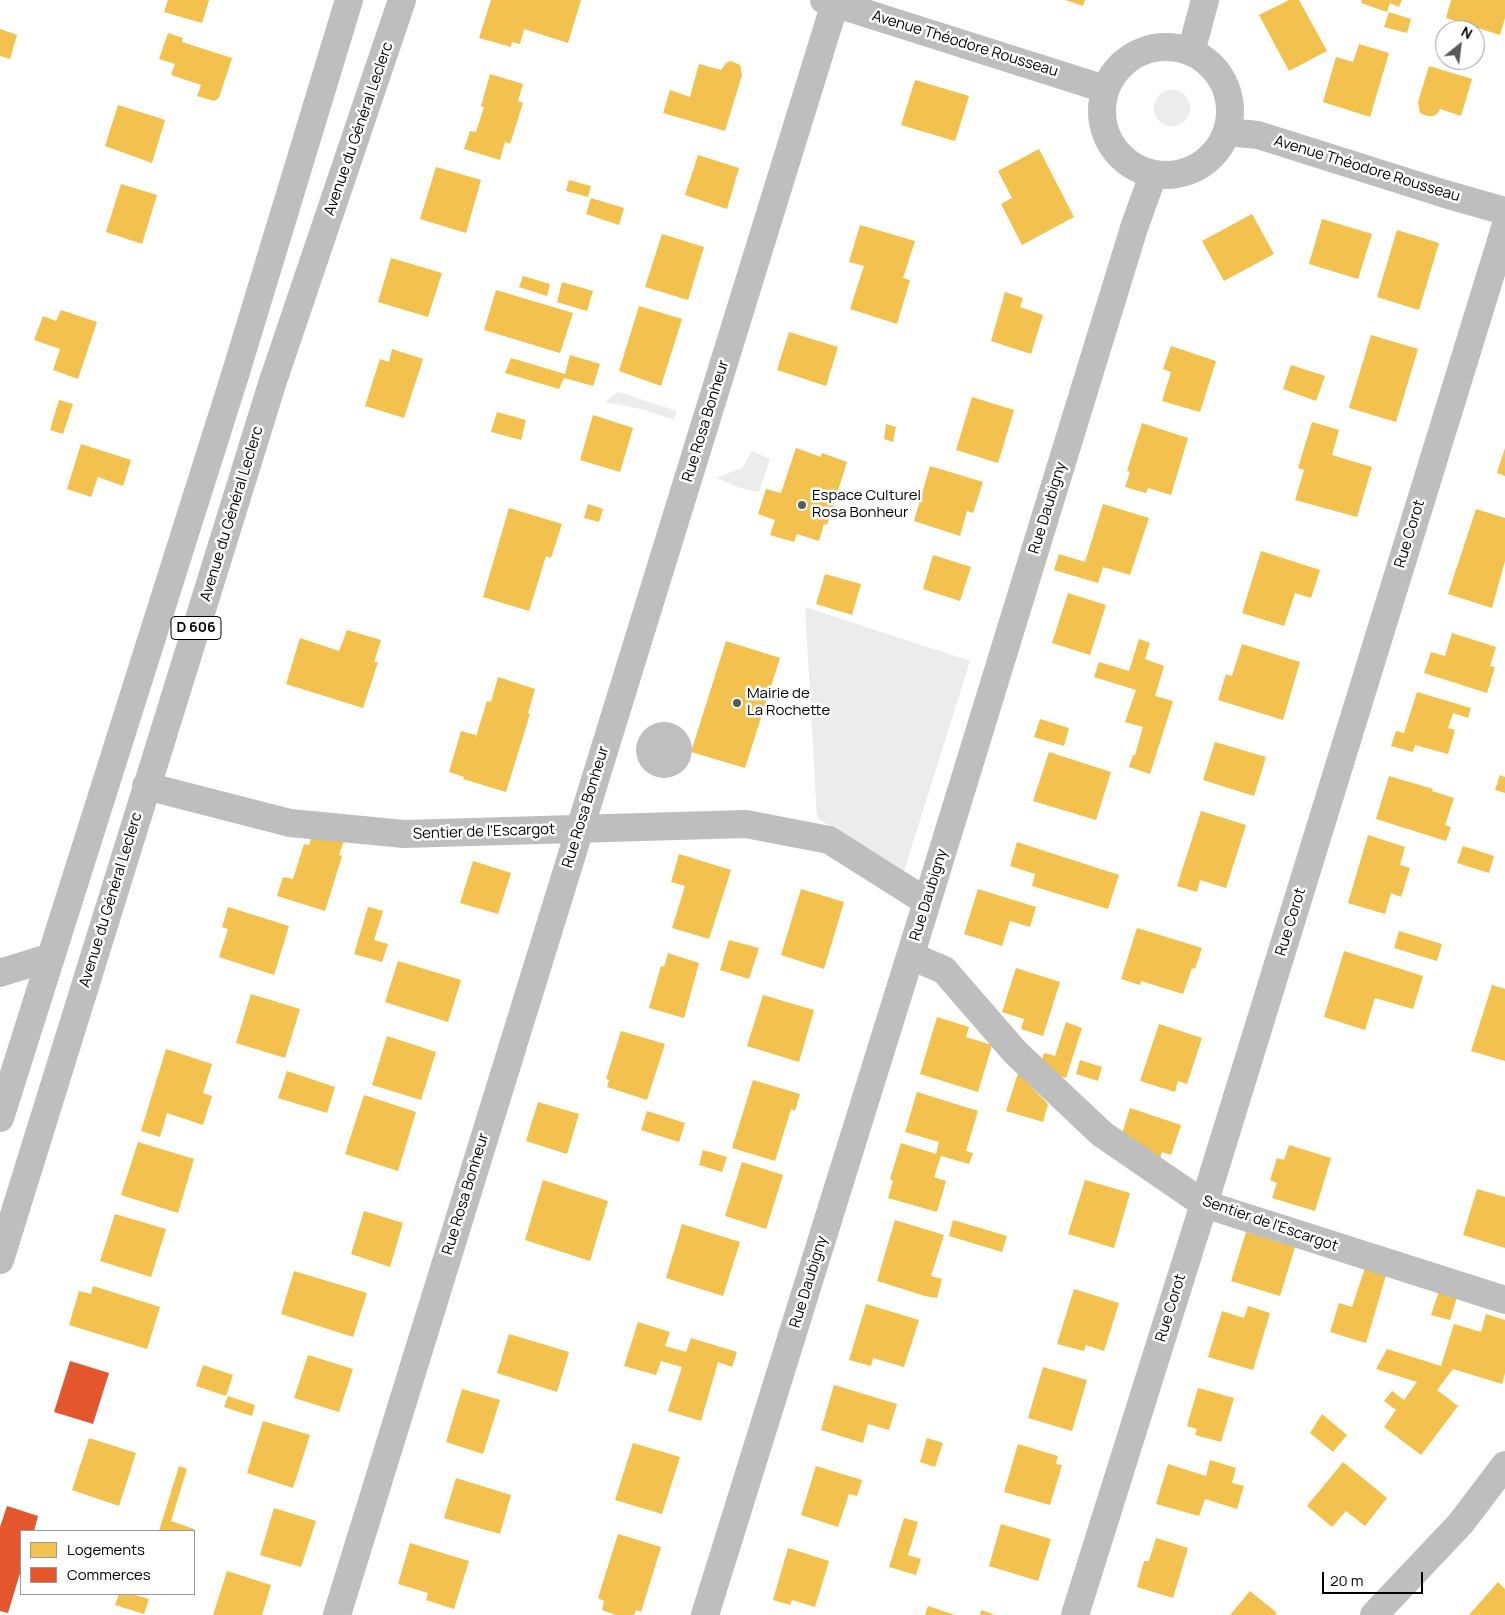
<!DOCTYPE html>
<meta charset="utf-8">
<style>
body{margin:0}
#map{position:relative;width:1505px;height:1615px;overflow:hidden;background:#fff;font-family:Manrope,sans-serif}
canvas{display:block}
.legend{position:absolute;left:20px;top:1530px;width:175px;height:65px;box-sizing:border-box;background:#fff;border:1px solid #999;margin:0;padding:6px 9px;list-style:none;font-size:15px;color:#000}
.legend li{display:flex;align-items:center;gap:10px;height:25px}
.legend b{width:25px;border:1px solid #999}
.north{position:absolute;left:1435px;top:20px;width:50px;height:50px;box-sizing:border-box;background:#fff;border:1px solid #999;border-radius:50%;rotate:29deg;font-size:14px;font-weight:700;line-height:20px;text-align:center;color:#000}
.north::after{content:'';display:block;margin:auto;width:18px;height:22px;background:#595959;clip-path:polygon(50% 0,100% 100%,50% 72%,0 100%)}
.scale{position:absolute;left:1322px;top:1572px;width:101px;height:22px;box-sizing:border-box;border:2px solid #000;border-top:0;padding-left:6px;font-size:15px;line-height:18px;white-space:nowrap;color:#000;-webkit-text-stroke:4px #fff;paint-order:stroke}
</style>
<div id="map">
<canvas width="1505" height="1615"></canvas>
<ul class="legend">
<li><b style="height:14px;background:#f2c14e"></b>Logements</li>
<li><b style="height:14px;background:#e4572e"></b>Commerces</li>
</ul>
<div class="north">N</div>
<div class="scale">20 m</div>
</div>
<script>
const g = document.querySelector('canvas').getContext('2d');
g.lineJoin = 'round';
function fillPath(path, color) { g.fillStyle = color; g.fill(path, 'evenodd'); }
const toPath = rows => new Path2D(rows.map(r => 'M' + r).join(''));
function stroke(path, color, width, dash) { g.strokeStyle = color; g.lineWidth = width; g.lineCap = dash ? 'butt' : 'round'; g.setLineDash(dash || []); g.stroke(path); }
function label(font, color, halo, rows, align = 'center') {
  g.font = font + ' Manrope,sans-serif'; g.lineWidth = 5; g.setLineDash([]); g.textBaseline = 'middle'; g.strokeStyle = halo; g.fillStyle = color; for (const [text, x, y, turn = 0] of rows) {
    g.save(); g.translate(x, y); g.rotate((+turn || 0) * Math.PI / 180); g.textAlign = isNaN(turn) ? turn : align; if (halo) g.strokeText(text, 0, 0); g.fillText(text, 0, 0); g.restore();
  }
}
const green = toPath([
 '1154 108a18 18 0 1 1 36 0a18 18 0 1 1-36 0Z',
 [618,392,677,411,674,420,641,409,605,402],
 [752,451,770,459,759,492,740,488,716,478,742,468],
 [805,607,970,661,904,871,817,818]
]);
const water = toPath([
 '636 750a28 28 0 1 1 56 0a28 28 0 1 1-56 0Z'
]);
const homes = toPath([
 [168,0,209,0,202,23,164,12],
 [491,0,581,0,568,43,524,29,520,44,512,42,511,47,479,38],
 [1065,0,1085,0,1083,6],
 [1289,0,1299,0,1327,51,1289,71,1259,15],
 [1362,0,1402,0,1399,7,1390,3,1387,12,1361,3],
 [1451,0,1505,0,1505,18,1500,35,1446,18],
 [1389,12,1411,19,1407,33,1384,27],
 [0,29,17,35,10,59,0,56],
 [168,33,183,38,182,42,232,58,219,98,214,101,197,96,201,85,171,75,175,64,159,59],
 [1359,44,1389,53,1370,117,1323,102,1336,57,1353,62],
 [731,61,740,65,742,75,725,131,663,113,670,90,690,97,699,64,721,70,726,63],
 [1429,66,1472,79,1461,116,1440,109,1437,114,1433,116,1427,116,1420,113,1418,102],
 [490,74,523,84,518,101,523,103,510,144,505,142,500,160,464,149,470,131,476,132,484,107,481,106],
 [915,80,969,96,955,141,901,125],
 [118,105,165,120,152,163,105,146],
 [1039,149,1074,217,1022,245,1001,204,1012,198,998,171],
 [698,155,739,168,727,209,685,195],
 [436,167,481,180,466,233,420,219],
 [569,180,591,186,588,197,566,191],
 [121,184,157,195,142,244,106,232],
 [591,198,624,208,619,225,586,214],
 [1252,214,1274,254,1224,281,1202,241],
 [1322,219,1372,234,1358,279,1309,264],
 [860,225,915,241,903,278,910,280,897,324,850,309,864,266,849,262],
 [1397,230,1439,243,1419,310,1377,297],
 [662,234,704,247,688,300,645,287],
 [391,258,442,273,428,317,378,302],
 [523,276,550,284,547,296,519,287],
 [562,282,593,291,587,311,557,302],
 [496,290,573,313,560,353,484,330],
 [1005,292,1023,298,1020,307,1043,315,1031,354,991,341],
 [639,306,682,319,661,386,619,371],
 [61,310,97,322,78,379,53,370,60,349,34,340,43,316,56,321],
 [789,332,838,347,826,386,777,370],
 [1371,335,1418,349,1396,422,1349,408],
 [1171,346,1216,361,1200,412,1162,401,1171,372,1163,369],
 [392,349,423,359,404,418,365,406,380,359,389,362],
 [570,355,600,364,593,386,564,378,559,389,505,373,511,358,565,374],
 [1291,365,1325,376,1316,401,1283,389],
 [972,397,1014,410,998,463,956,450],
 [59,400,73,404,63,434,50,430],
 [497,412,526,420,521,440,491,432],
 [593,415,633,428,620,472,580,460],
 [1312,422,1339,430,1332,455,1372,467,1357,517,1295,500,1304,470,1298,468],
 [1142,423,1188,438,1171,495,1148,488,1146,493,1125,487,1130,472,1127,471],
 [886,424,896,427,893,442,884,439],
 [81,444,131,460,123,486,98,477,91,497,67,489],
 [796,448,821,457,822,453,847,462,827,525,824,524,819,541,797,534,794,542,770,535,775,520,758,514,766,489,781,493],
 [1505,448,1505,476,1497,473],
 [930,466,983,482,973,513,967,511,960,536,914,521],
 [588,504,603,509,599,522,584,518],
 [1103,504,1149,518,1130,575,1103,567,1098,583,1054,570,1059,554,1085,562],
 [509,508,562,524,551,558,546,556,529,611,483,597],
 [1476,509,1505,518,1505,561,1492,608,1448,594],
 [1261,551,1320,570,1311,598,1295,593,1284,626,1242,613],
 [933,555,971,567,960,601,923,589],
 [825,574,861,584,852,615,816,604],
 [1068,593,1106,605,1090,655,1052,643],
 [347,630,381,640,374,662,378,662,363,708,286,684,300,638,339,651],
 [1452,633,1496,647,1490,666,1495,667,1487,693,1424,673,1431,652,1445,656],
 [1139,639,1150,643,1145,659,1164,666,1155,696,1173,701,1150,774,1129,767,1133,755,1135,755,1143,727,1125,722,1136,690,1094,677,1099,662,1129,671],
 [726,641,780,658,745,768,691,752],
 [1242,644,1300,662,1283,720,1218,700,1226,674,1232,676],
 [498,677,535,689,528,713,530,714,506,792,463,779,464,777,449,772,461,731,476,735,474,743,487,701,491,702],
 [1417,692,1471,708,1468,718,1453,713,1448,728,1455,730,1448,754,1415,745,1413,752,1391,746,1396,731,1404,733],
 [1040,719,1069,728,1064,746,1034,737],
 [1215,742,1266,757,1254,796,1203,780],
 [1049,752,1111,772,1096,820,1033,801],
 [1500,775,1505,777,1505,793,1495,790],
 [1389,776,1433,789,1432,791,1454,798,1445,825,1451,827,1446,841,1376,819],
 [1201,811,1246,825,1226,888,1200,880,1197,892,1177,886],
 [313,833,345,838,339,855,342,856,325,911,277,896,283,877,293,879,304,844,309,845],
 [1368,835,1405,847,1400,865,1410,868,1401,897,1391,893,1385,914,1348,903],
 [1017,842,1119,875,1108,909,1032,886,1035,874,1010,866],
 [1463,846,1494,856,1489,873,1457,863],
 [679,854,731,870,709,939,672,928,685,886,671,882],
 [473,861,511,873,498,914,460,903],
 [801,889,844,902,824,969,781,955],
 [978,889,1036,907,1030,927,1010,921,1002,946,964,934],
 [228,907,289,926,274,975,219,957,228,929,222,927],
 [368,907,383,911,374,940,388,944,382,962,354,954],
 [1137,928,1202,948,1195,969,1192,968,1183,994,1141,981,1140,985,1121,979],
 [1399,931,1442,944,1437,961,1394,948],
 [729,940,759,948,749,979,720,970],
 [1344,951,1423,976,1413,1009,1375,998,1365,1030,1324,1017],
 [668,953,699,963,684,1018,649,1008,661,966,664,967],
 [398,961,461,980,448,1022,385,1002],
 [1016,968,1060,982,1043,1036,1021,1029,1024,1019,1002,1012],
 [1492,985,1505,989,1505,1061,1471,1051],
 [251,994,300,1009,285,1058,236,1043],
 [763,995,814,1010,799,1062,747,1046],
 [937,1017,969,1027,966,1037,992,1045,978,1092,920,1074],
 [1066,1022,1082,1028,1066,1078,1043,1071,1039,1068,1044,1053,1055,1056],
 [1159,1024,1202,1038,1187,1084,1178,1081,1175,1092,1140,1081],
 [621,1031,665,1044,647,1100,607,1087,609,1080,606,1079],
 [387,1036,436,1052,421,1100,372,1085],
 [166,1049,212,1064,203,1093,212,1096,203,1125,167,1113,160,1137,141,1131],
 [1080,1060,1102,1067,1098,1081,1076,1074],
 [287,1071,335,1087,327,1113,278,1098],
 [1018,1073,1048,1104,1043,1122,1006,1111],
 [753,1080,800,1094,795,1111,791,1109,775,1161,732,1148],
 [917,1092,978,1111,966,1151,973,1153,969,1164,941,1156,934,1177,946,1181,937,1212,888,1198,893,1181,890,1179,901,1143,936,1154,939,1142,905,1132],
 [364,1095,416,1112,398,1171,345,1154],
 [538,1102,579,1114,567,1154,526,1141],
 [1130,1108,1181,1125,1171,1155,1162,1152,1159,1162,1121,1137],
 [647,1111,685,1123,679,1142,641,1130],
 [138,1142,194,1159,178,1213,121,1195],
 [1289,1145,1331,1158,1315,1211,1272,1198,1277,1183,1270,1180,1277,1158,1284,1160],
 [703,1150,727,1157,722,1172,699,1165],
 [742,1162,783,1175,766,1229,725,1216],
 [543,1180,608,1201,590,1261,525,1240],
 [1085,1180,1130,1193,1114,1248,1068,1234],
 [1477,1189,1505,1197,1505,1248,1463,1235],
 [364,1211,403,1223,390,1267,351,1254],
 [115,1214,166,1229,151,1277,100,1261],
 [895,1220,944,1235,931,1276,942,1279,937,1298,925,1296,877,1281],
 [953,1220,1007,1236,1002,1252,949,1236],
 [682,1224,740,1242,723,1296,666,1278],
 [1246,1232,1295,1247,1280,1296,1231,1281],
 [1365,1268,1386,1275,1366,1343,1330,1332,1339,1303,1352,1307],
 [294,1271,367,1293,353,1337,281,1314],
 [93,1286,160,1307,147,1349,69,1325,79,1291,91,1294],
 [1074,1289,1119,1303,1104,1351,1086,1345,1084,1351,1057,1344],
 [1439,1291,1457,1297,1450,1320,1431,1315],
 [866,1304,919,1320,904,1367,873,1358,871,1366,849,1360],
 [1248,1306,1270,1313,1253,1370,1208,1357,1222,1311,1244,1318],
 [1486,1314,1505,1320,1505,1373,1502,1384,1453,1369,1437,1390,1458,1406,1421,1455,1384,1427,1396,1410,1384,1401,1392,1391,1404,1400,1417,1382,1376,1369,1387,1349,1441,1366,1454,1324,1481,1332],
 [638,1322,670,1332,665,1346,686,1352,691,1338,737,1352,732,1367,718,1362,701,1421,668,1411,682,1367,661,1361,656,1375,624,1366],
 [509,1334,569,1352,557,1392,497,1373],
 [308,1355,353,1369,339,1412,294,1398],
 [203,1365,233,1375,226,1396,196,1386],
 [1043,1367,1087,1380,1072,1431,1028,1418],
 [834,1385,897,1404,889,1430,868,1424,863,1443,821,1430],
 [1198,1388,1234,1398,1221,1442,1195,1435,1197,1429,1187,1426],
 [462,1389,500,1400,483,1454,446,1442],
 [228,1396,255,1405,252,1416,224,1407],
 [1322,1414,1347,1435,1333,1452,1310,1433],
 [263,1421,310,1435,293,1488,247,1473],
 [89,1438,136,1453,119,1506,72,1490],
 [927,1438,943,1443,935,1467,920,1462],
 [633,1443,680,1457,662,1514,615,1500],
 [1018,1444,1058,1456,1056,1464,1062,1465,1050,1505,1004,1492],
 [1210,1460,1236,1468,1232,1483,1244,1486,1237,1509,1205,1499,1199,1516,1156,1504,1168,1464,1206,1476],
 [1343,1462,1387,1498,1365,1526,1346,1511,1332,1527,1307,1506],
 [179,1466,187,1469,171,1521,194,1529,193,1531,159,1531],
 [816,1466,862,1480,857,1496,849,1494,838,1527,801,1515],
 [456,1478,511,1495,500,1534,444,1518],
 [274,1508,316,1521,301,1567,260,1555],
 [904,1518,918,1522,908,1555,921,1559,916,1575,889,1567],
 [1001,1524,1051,1539,1038,1581,989,1566],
 [618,1534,661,1547,641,1612,636,1610,634,1615,616,1615,602,1610,604,1601,598,1598],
 [1156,1538,1188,1548,1173,1598,1137,1587,1144,1561,1149,1561],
 [410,1543,469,1561,454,1609,426,1600,428,1593,398,1584],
 [788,1548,829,1561,815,1607,792,1600,790,1605,773,1600],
 [227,1571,271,1585,262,1615,213,1615],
 [1498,1582,1505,1589,1505,1615,1469,1615],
 [1250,1591,1277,1613,1275,1615,1230,1615],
 [119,1594,132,1594,149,1599,144,1614,115,1605],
 [928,1606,955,1615,925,1615],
 [981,1610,995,1615,980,1615]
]);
const shops = toPath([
 [70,1361,109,1373,93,1424,54,1412],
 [7,1506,38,1516,34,1531,21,1531,21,1570,8,1613,0,1611,0,1527]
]);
const minor = toPath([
 [824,0,1105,89],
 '1102 111a64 64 0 1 1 128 0a64 64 0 1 1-128 0Z',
 [1191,52,1205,0],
 [1227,132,1258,135,1445,194,1505,211],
 [146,786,290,823,404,834,746,824,829,840,927,902],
 [911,956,944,970,1015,1052,1102,1134,1204,1204,1505,1300],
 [0,973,51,957],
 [337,1615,836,0],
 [705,1615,927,902,1134,228,1153,175],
 [1075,1615,1204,1204,1505,228],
 [1374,1615,1461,1523,1505,1465]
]);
const major = toPath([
 [0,1118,236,372,349,0],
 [0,1260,272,384,402,0]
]);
const markers = [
 [802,505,5,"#595959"],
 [737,703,5,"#595959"]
];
const shields = [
 [196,628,50]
];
const shieldNames = [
 ["D 606",196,628]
];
const streetNames = [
 ["Avenue Théodore Rousseau",965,44,17],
 ["Avenue du Général Leclerc",359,129,-71],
 ["Avenue Théodore Rousseau",1367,169,17],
 ["Rue Rosa Bonheur",706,421,-73],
 ["Rue Daubigny",1048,508,-73],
 ["Avenue du Général Leclerc",232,514,-73],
 ["Rue Corot",1410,534,-73],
 ["Rue Rosa Bonheur",586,807,-73],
 ["Sentier de l'Escargot",484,832,-2],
 ["Rue Daubigny",929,895,-73],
 ["Avenue du Général Leclerc",111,900,-73],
 ["Rue Corot",1291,922,-73],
 ["Rue Rosa Bonheur",466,1194,-73],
 ["Sentier de l'Escargot",1270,1224,19],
 ["Rue Daubigny",809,1282,-73],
 ["Rue Corot",1171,1308,-73]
];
const poiNames = [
 ["Espace Culturel",812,496],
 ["Rosa Bonheur",812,513],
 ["Mairie de",747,694],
 ["La Rochette",747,711]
];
fillPath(green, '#ececec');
fillPath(water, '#bfbfbf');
fillPath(homes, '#f2c14e');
fillPath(shops, '#e4572e');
stroke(minor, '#bebebe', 28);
stroke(major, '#bebebe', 28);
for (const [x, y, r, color] of markers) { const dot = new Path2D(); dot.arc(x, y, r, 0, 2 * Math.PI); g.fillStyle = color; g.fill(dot); stroke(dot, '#fff', 2); }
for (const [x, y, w] of shields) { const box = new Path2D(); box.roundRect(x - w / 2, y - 11.5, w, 23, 4); g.fillStyle = '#fff'; g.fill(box); stroke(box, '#000', 1); }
label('bold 14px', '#000', null, shieldNames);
label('15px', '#000', '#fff', streetNames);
label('15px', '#000', '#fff', poiNames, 'left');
</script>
